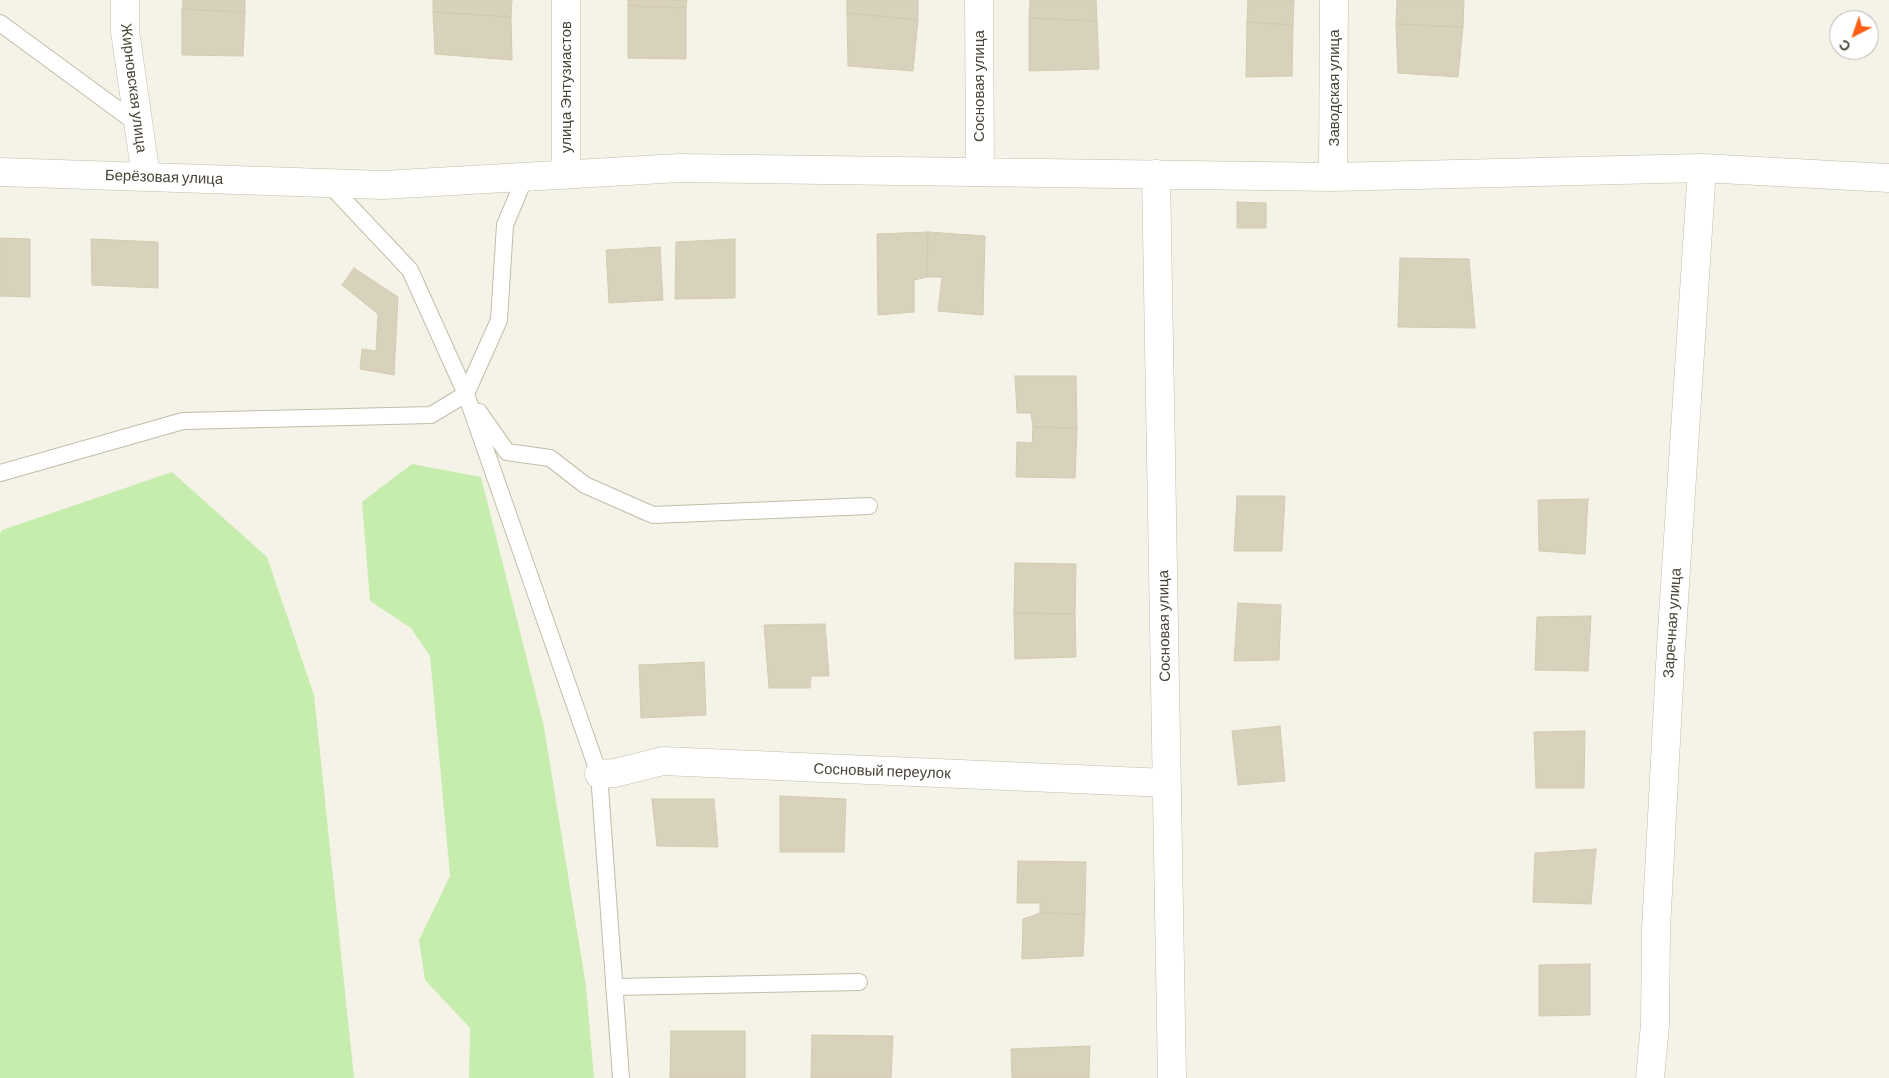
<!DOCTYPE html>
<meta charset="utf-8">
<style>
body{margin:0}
#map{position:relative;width:1889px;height:1078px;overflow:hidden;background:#f5f3e8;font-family:Barlow,sans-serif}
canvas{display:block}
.north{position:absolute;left:1829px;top:10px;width:50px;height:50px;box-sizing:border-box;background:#fff;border:1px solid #b6b5af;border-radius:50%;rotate:221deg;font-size:14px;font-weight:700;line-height:20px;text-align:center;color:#494536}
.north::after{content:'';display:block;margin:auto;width:18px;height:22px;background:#ff5e15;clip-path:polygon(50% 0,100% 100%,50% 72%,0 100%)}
</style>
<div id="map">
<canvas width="1889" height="1078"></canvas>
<div class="north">С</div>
</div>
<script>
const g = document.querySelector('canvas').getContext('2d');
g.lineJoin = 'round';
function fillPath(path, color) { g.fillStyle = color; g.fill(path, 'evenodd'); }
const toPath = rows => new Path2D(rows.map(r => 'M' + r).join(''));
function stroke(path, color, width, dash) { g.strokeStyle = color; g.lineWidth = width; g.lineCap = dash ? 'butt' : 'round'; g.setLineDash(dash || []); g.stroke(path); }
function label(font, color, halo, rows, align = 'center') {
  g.font = font + ' Barlow,sans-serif'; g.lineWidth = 4; g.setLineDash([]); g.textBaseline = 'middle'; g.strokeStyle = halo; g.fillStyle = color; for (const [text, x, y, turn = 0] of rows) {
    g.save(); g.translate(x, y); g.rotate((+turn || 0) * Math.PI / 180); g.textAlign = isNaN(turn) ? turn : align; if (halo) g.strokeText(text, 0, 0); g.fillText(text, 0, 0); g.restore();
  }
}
const green = toPath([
 [412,464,481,477,544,727,586,986,594,1078,469,1078,470,1028,425,980,419,940,450,876,430,656,411,628,370,601,362,502],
 [172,472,267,557,314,695,354,1078,0,1078,0,534,2,530]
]);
const building = toPath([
 [183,0,245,0,245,12,182,9,183,0],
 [433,0,512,0,511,17,433,12,433,0],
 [628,0,687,0,686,8,628,6,628,0],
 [847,0,918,0,918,20,847,13,847,0],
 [1030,0,1096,0,1097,21,1029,18,1030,0],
 [1248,0,1294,0,1293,25,1247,22,1248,0],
 [1397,0,1464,0,1463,27,1396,24,1397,0],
 [628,6,686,8,686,59,628,58,628,6],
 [182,9,245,12,243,56,182,55,182,9],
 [433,12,511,17,512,60,435,54,433,12],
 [847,13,918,20,913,71,848,66,847,13],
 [1029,18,1097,21,1099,69,1029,71,1029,18],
 [1247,22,1293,25,1292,76,1246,77,1247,22],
 [1396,24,1463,27,1458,77,1398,73,1396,24],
 [1237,202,1266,203,1266,228,1237,228,1237,202],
 [928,232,985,236,983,315,938,311,942,277,927,277,928,232],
 [928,232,927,277,914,280,914,312,878,315,877,234,928,232],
 [0,238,30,239,30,297,0,296,0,238],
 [91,239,158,242,158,288,92,285,91,239],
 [735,239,735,298,675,299,676,242,735,239],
 [660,247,663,300,609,303,606,250,660,247],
 [1400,258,1469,259,1475,328,1398,327,1400,258],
 [354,268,398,297,394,375,360,369,362,349,376,351,378,314,342,285,354,268],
 [1015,376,1076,376,1077,428,1033,427,1031,413,1017,413,1015,376],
 [1033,427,1077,428,1075,478,1016,477,1017,442,1032,443,1033,427],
 [1237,496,1285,496,1282,551,1234,551,1237,496],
 [1588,499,1585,554,1539,551,1538,500,1588,499],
 [1015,563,1076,564,1075,614,1014,613,1015,563],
 [1238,603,1281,605,1279,660,1234,661,1238,603],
 [1014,613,1075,614,1076,657,1015,659,1014,613],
 [1591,616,1588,671,1535,670,1537,617,1591,616],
 [825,624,829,676,811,676,810,688,769,688,764,625,825,624],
 [704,662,706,715,641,718,639,665,704,662],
 [1280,726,1285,781,1238,785,1232,731,1280,726],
 [1585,731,1584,788,1536,788,1534,732,1585,731],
 [780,796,846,799,844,852,780,852,780,796],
 [652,799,714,799,718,847,657,846,652,799],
 [1596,849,1591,904,1533,902,1535,853,1596,849],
 [1018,861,1086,862,1085,914,1040,913,1040,903,1017,903,1018,861],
 [1040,913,1085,914,1083,956,1022,959,1023,919,1040,913],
 [1590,964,1590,1015,1539,1016,1539,965,1590,964],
 [671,1031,745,1031,745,1078,670,1078,671,1031],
 [812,1035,893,1036,891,1078,811,1078,812,1035],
 [1090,1046,1089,1078,1012,1078,1011,1049,1090,1046]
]);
const lane = toPath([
 [0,23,139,125],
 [328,183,410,270,466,394,599,774,621,1078],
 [479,412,507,452,550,458,585,485,653,515,869,506],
 [0,473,183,421,431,415,466,394,499,320,505,225,525,177],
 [614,987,859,982]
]);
const street = toPath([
 [125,0,125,31,146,177],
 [566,0,566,175],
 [979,0,980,172],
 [0,172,383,185,679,168,1333,177,1702,168,1889,178],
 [1156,174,1172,1078],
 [1333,177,1334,0],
 [599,774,615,773,663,761,1166,783],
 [1650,1078,1655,1025,1656,929,1671,647,1702,168]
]);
const streetNames = [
 ["Сосновая улица",979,86,-90],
 ["улица Энтузиастов",566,87,-90],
 ["Жирновская улица",134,88,83],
 ["Заводская улица",1334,88,-90],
 ["Берёзовая улица",164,177,2],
 ["Заречная улица",1672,623,-86],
 ["Сосновая улица",1164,626,-91],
 ["Сосновый переулок",882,771,2]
];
fillPath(green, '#c6edad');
fillPath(building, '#d8d1bc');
stroke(building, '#d3cbaf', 1);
stroke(lane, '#c2bda9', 18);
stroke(street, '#c2bda9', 29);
stroke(lane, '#fff', 16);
stroke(street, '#fff', 28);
label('15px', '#494536', '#fff', streetNames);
</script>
